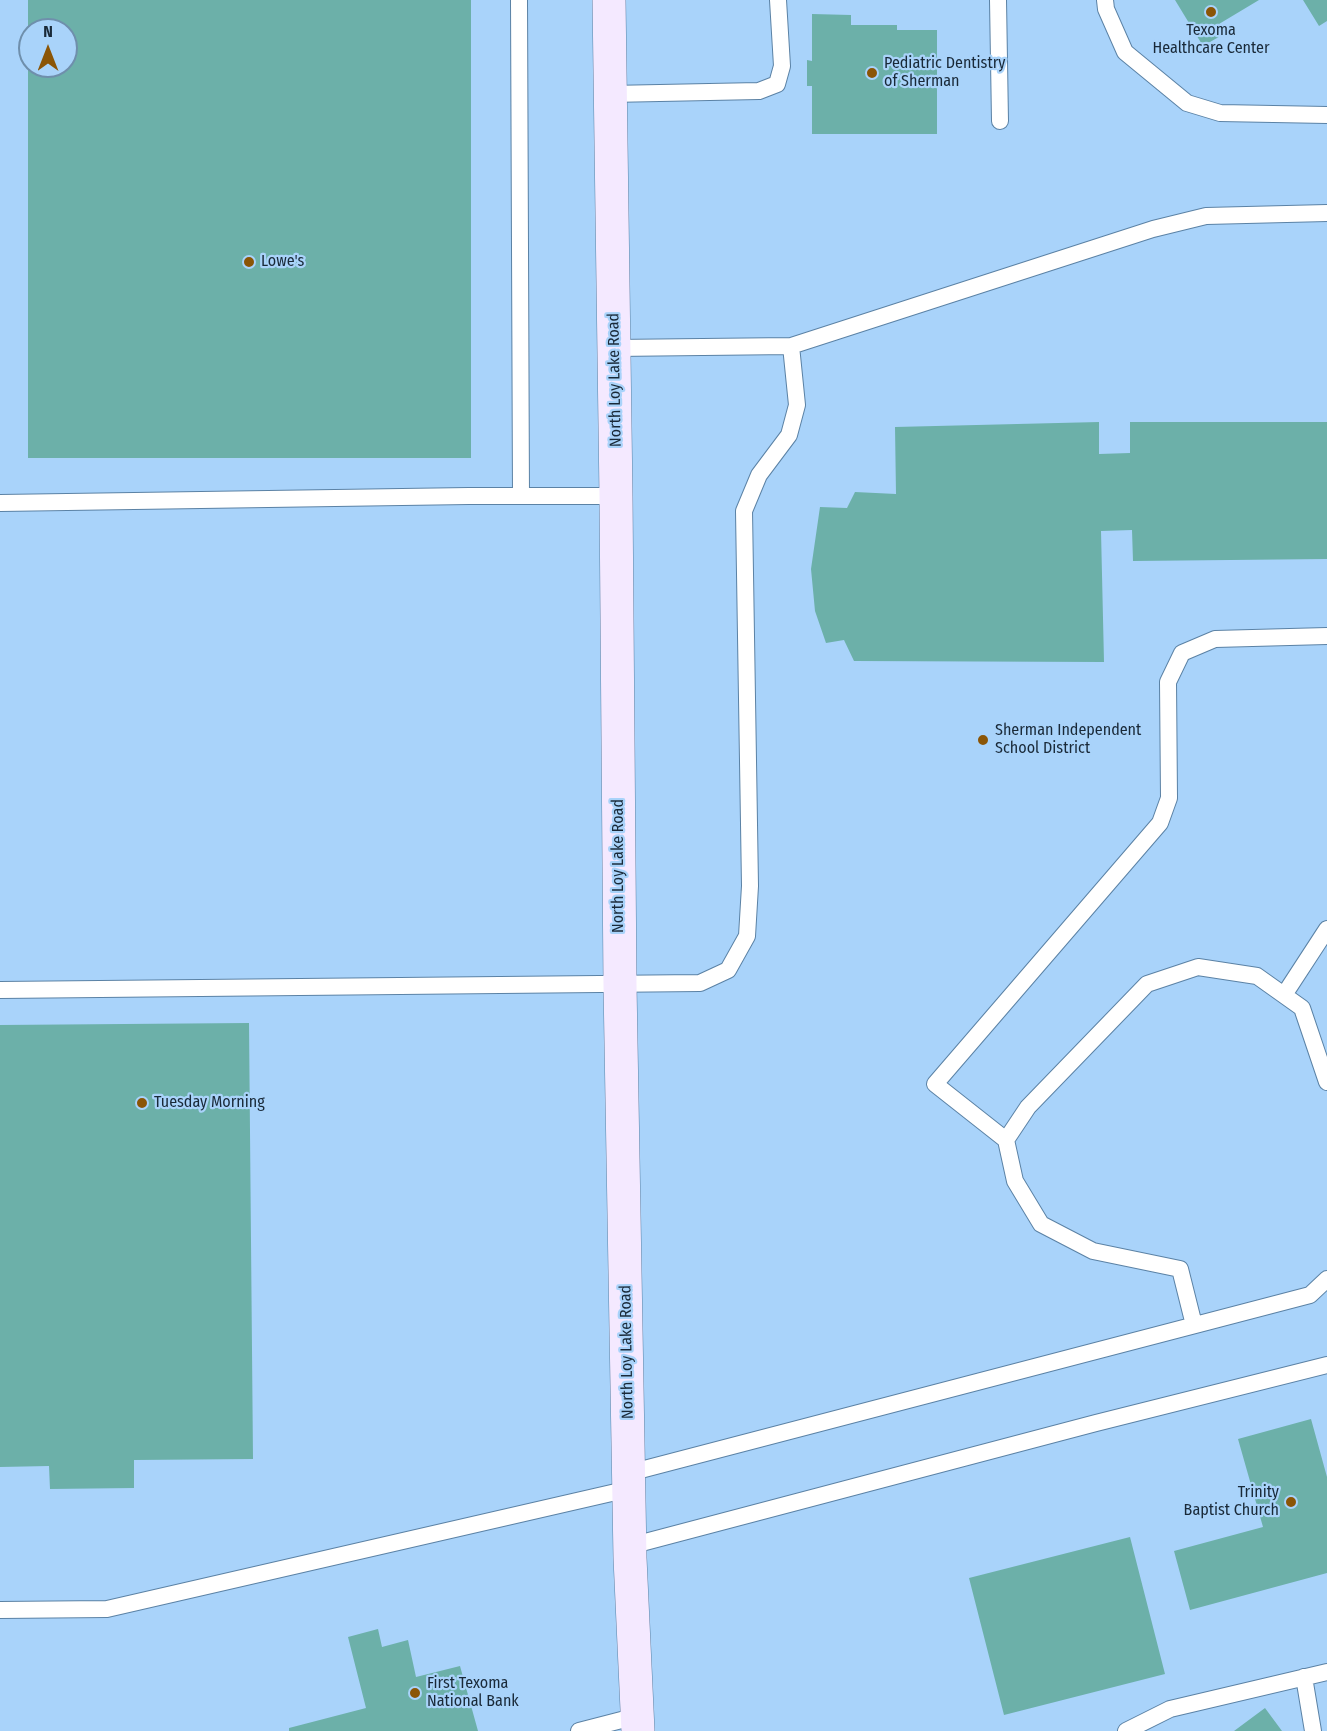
<!DOCTYPE html>
<style>
body{margin:0}
#map{position:relative;width:1327px;height:1731px;overflow:hidden;background:#a9d3fa;font-family:"Fira Sans Condensed",sans-serif}
canvas{display:block}
.north{position:absolute;left:18px;top:18px;width:60px;height:60px;box-sizing:border-box;background:#a9d3fa;border:2px solid #6f8fac;border-radius:50%;rotate:0deg;font-size:16px;font-weight:700;line-height:24px;text-align:center;color:#192938}
.north::after{content:'';display:block;margin:auto;width:21px;height:27px;background:#8b5506;clip-path:polygon(50% 0,100% 100%,50% 72%,0 100%)}
</style>
<div id="map">
<canvas width="1327" height="1731"></canvas>
<div class="north">N</div>
</div>
<script>
const g = document.querySelector('canvas').getContext('2d');
g.lineJoin = 'round';
function fillPath(path, color) { g.fillStyle = color; g.fill(path, 'evenodd'); }
const toPath = rows => new Path2D(rows.map(r => 'M' + r).join(''));
function stroke(path, color, width, dash) { g.strokeStyle = color; g.lineWidth = width; g.lineCap = dash ? 'butt' : 'round'; g.setLineDash(dash || []); g.stroke(path); }
function label(font, color, halo, rows, align = 'center') {
  g.font = font + ' "Fira Sans Condensed",sans-serif'; g.lineWidth = 4.5; g.setLineDash([]); g.textBaseline = 'middle'; g.strokeStyle = halo; g.fillStyle = color; for (const [text, x, y, turn = 0] of rows) {
    g.save(); g.translate(x, y); g.rotate((+turn || 0) * Math.PI / 180); g.textAlign = isNaN(turn) ? turn : align; if (halo) g.strokeText(text, 0, 0); g.fillText(text, 0, 0); g.restore();
  }
}
const building = toPath([
 [28,0,471,0,471,458,28,458],
 [30,30,66,30,66,66,30,66],
 [1175,0,1259,0,1219,24,1224,34,1203,46],
 [1303,0,1327,0,1327,21,1319,26],
 [812,14,851,15,851,25,897,25,897,30,937,30,937,134,812,134,812,86,807,86,807,60,812,61],
 [1099,422,1099,454,1130,453,1130,422,1327,422,1327,559,1133,561,1132,530,1101,531,1104,662,854,661,844,640,826,643,815,611,811,569,820,507,847,508,855,492,896,494,895,427],
 [249,1023,253,1459,134,1460,134,1488,50,1489,49,1466,0,1467,0,1025],
 [1311,1419,1327,1477,1327,1573,1190,1610,1174,1551,1263,1527,1238,1439],
 [1130,1537,1165,1674,1004,1715,969,1578],
 [378,1629,382,1647,408,1640,416,1677,460,1666,478,1731,289,1731,289,1728,366,1708,348,1637],
 [1265,1708,1282,1731,1234,1731]
]);
const lane = toPath([
 [519,0,521,495],
 [998,0,1000,121],
 [1105,0,1106,9,1125,52,1187,103,1220,113,1327,115],
 [610,94,759,91,777,84,782,66,778,0],
 [614,348,791,346,1153,229,1206,216,1327,213],
 [0,503,469,496,616,496],
 [0,990,700,983,728,970,747,936,750,886,744,511,759,475,789,435,797,405,791,346],
 [1284,995,1327,929],
 [1006,1140,935,1084,1160,823,1169,798,1168,682,1182,653,1215,639,1327,636],
 [1194,1325,1180,1269,1093,1251,1041,1224,1015,1181,1006,1140,1028,1107,1147,984,1198,967,1257,976,1302,1008,1327,1082],
 [629,1473,1310,1295,1327,1279],
 [630,1546,1096,1423,1327,1365],
 [0,1610,107,1609,629,1489],
 [1304,1677,1313,1731],
 [579,1731,637,1716],
 [1126,1731,1170,1709,1327,1672]
]);
const secondary = toPath([
 [609,0,616,496,620,985,630,1558,638,1731]
]);
const markers = [
 [1211,12,6,"#8b5506"],
 [872,73,6,"#8b5506"],
 [249,262,6,"#8b5506"],
 [983,740,6,"#8b5506"],
 [142,1103,6,"#8b5506"],
 [1291,1502,6,"#8b5506"],
 [415,1693,6,"#8b5506"]
];
const poiNames = [
 ["Texoma",1211,31,"center"],
 ["Healthcare Center",1211,49,"center"],
 ["Pediatric Dentistry",884,64],
 ["of Sherman",884,82],
 ["Lowe's",261,262],
 ["Sherman Independent",995,731],
 ["School District",995,749],
 ["Tuesday Morning",154,1103],
 ["Trinity",1279,1493,"right"],
 ["Baptist Church",1279,1511,"right"],
 ["First Texoma",427,1684],
 ["National Bank",427,1702]
];
const streetNames = [
 ["North Loy Lake Road",615,380,-91],
 ["North Loy Lake Road",619,866,-90],
 ["North Loy Lake Road",627,1352,-91]
];
fillPath(building, '#6cb0a9');
stroke(lane, '#5b82a5', 18);
stroke(secondary, '#5b82a5', 34);
stroke(lane, '#fff', 16);
stroke(secondary, '#f4e9ff', 33);
for (const [x, y, r, color] of markers) { const dot = new Path2D(); dot.arc(x, y, r, 0, 2 * Math.PI); g.fillStyle = color; g.fill(dot); stroke(dot, '#a9d3fa', 2); }
label('16px', '#192938', '#a9d3fa', poiNames, 'left');
label('16px', '#192938', '#a9d3fa', streetNames);
</script>
